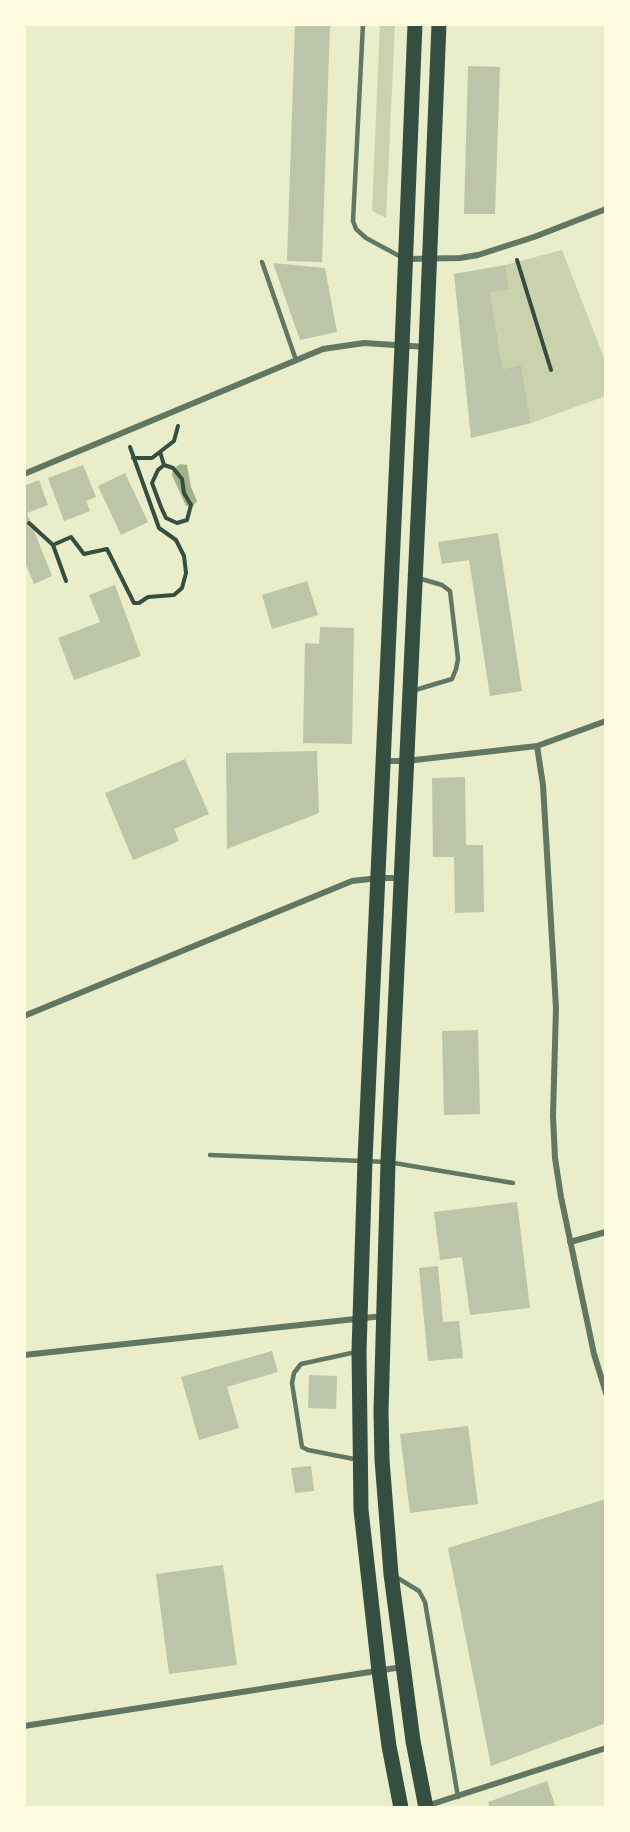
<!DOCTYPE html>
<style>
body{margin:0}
#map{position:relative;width:630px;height:1832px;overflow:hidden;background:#e9edc9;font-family:"IBM Plex Serif",serif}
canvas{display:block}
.frame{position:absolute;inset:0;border:26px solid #fefae0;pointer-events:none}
</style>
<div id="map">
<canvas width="630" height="1832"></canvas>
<div class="frame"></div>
</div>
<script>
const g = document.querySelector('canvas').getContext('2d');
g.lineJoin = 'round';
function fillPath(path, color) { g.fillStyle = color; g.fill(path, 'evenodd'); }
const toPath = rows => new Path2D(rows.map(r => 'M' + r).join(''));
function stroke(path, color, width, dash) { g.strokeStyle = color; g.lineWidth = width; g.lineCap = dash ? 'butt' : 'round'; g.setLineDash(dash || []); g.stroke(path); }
const green = toPath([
 [380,24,395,24,386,218,372,211],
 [562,250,606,363,606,396,531,423,521,366,503,369,490,292,505,265]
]);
const water = toPath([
 [180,464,187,465,191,487,197,501,193,506,186,506,172,475,173,469]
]);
const building = toPath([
 [295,24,330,24,322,262,287,261],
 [468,66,500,67,495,214,464,214],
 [273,263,325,268,337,332,300,340],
 [505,265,509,289,490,292,503,369,521,365,531,423,471,438,454,274],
 [83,465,96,497,86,501,90,511,64,521,48,478],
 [125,473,148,522,121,535,98,486],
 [39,480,48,505,27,513,52,576,34,584,24,560,24,486],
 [498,533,522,691,490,696,469,560,442,564,438,542],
 [307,581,318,615,272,629,262,595],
 [115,585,141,656,74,680,58,638,100,622,89,595],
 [320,627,354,628,352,744,303,743,305,643,319,644],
 [317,751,319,813,227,849,226,753],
 [185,759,209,814,174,829,179,841,133,860,105,793],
 [465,777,466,845,483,845,484,912,455,913,454,857,433,857,432,778],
 [478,1030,480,1114,444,1115,442,1031],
 [517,1202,530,1308,470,1315,462,1257,440,1260,434,1212],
 [438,1266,443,1322,459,1321,463,1358,428,1361,419,1268],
 [272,1351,278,1372,227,1387,239,1428,199,1440,181,1377],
 [309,1375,337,1376,336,1409,308,1408],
 [468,1426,478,1504,410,1513,400,1434],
 [311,1466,314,1491,295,1493,291,1468],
 [606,1499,606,1723,491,1766,448,1548],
 [223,1565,237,1665,169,1674,156,1574],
 [547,1781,556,1808,490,1808,488,1802]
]);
const path = toPath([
 [517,260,551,370],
 [160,452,164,465,173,468,182,479,184,493,191,505,187,520,177,523,166,518,161,507,152,483,158,470,164,465],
 [133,458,152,458,174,441,178,426],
 [29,523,53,545],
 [66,581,53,545,71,537,84,554,107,549,134,603,139,603,148,597,174,595,182,588,186,573,184,556,176,540,159,528,130,447]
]);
const service = toPath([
 [363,24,353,221,356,229,366,238,403,258],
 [262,262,296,360],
 [412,691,452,679,456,669,458,659,450,591,442,585,418,578],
 [210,1155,388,1162,513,1183],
 [356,1352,301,1364,294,1373,292,1383,302,1447,308,1450,359,1460],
 [396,1577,419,1591,425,1602,458,1797]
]);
const minor = toPath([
 [406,259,460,258,478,255,534,237,606,209],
 [24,474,323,349,364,343,426,347],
 [537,746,543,785,556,1008,553,1116,555,1158,561,1197,594,1354,606,1393],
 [384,761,406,761,537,746,606,721],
 [24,1016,352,881,379,878,401,878],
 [570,1242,606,1232],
 [24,1355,383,1316],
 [24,1726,402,1667],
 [426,1806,606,1748]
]);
const primary = toPath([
 [401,1808,389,1746,379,1671,361,1510,359,1351,365,1160,402,346,415,24],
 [426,1808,413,1741,391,1574,382,1460,381,1412,388,1162,426,347,439,24]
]);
fillPath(green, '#cad2ad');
fillPath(water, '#a3b18a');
fillPath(building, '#bcc5a7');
stroke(path, '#344e41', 4);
stroke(service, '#617663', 4.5);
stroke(minor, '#617663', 6);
stroke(primary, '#344e41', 15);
</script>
